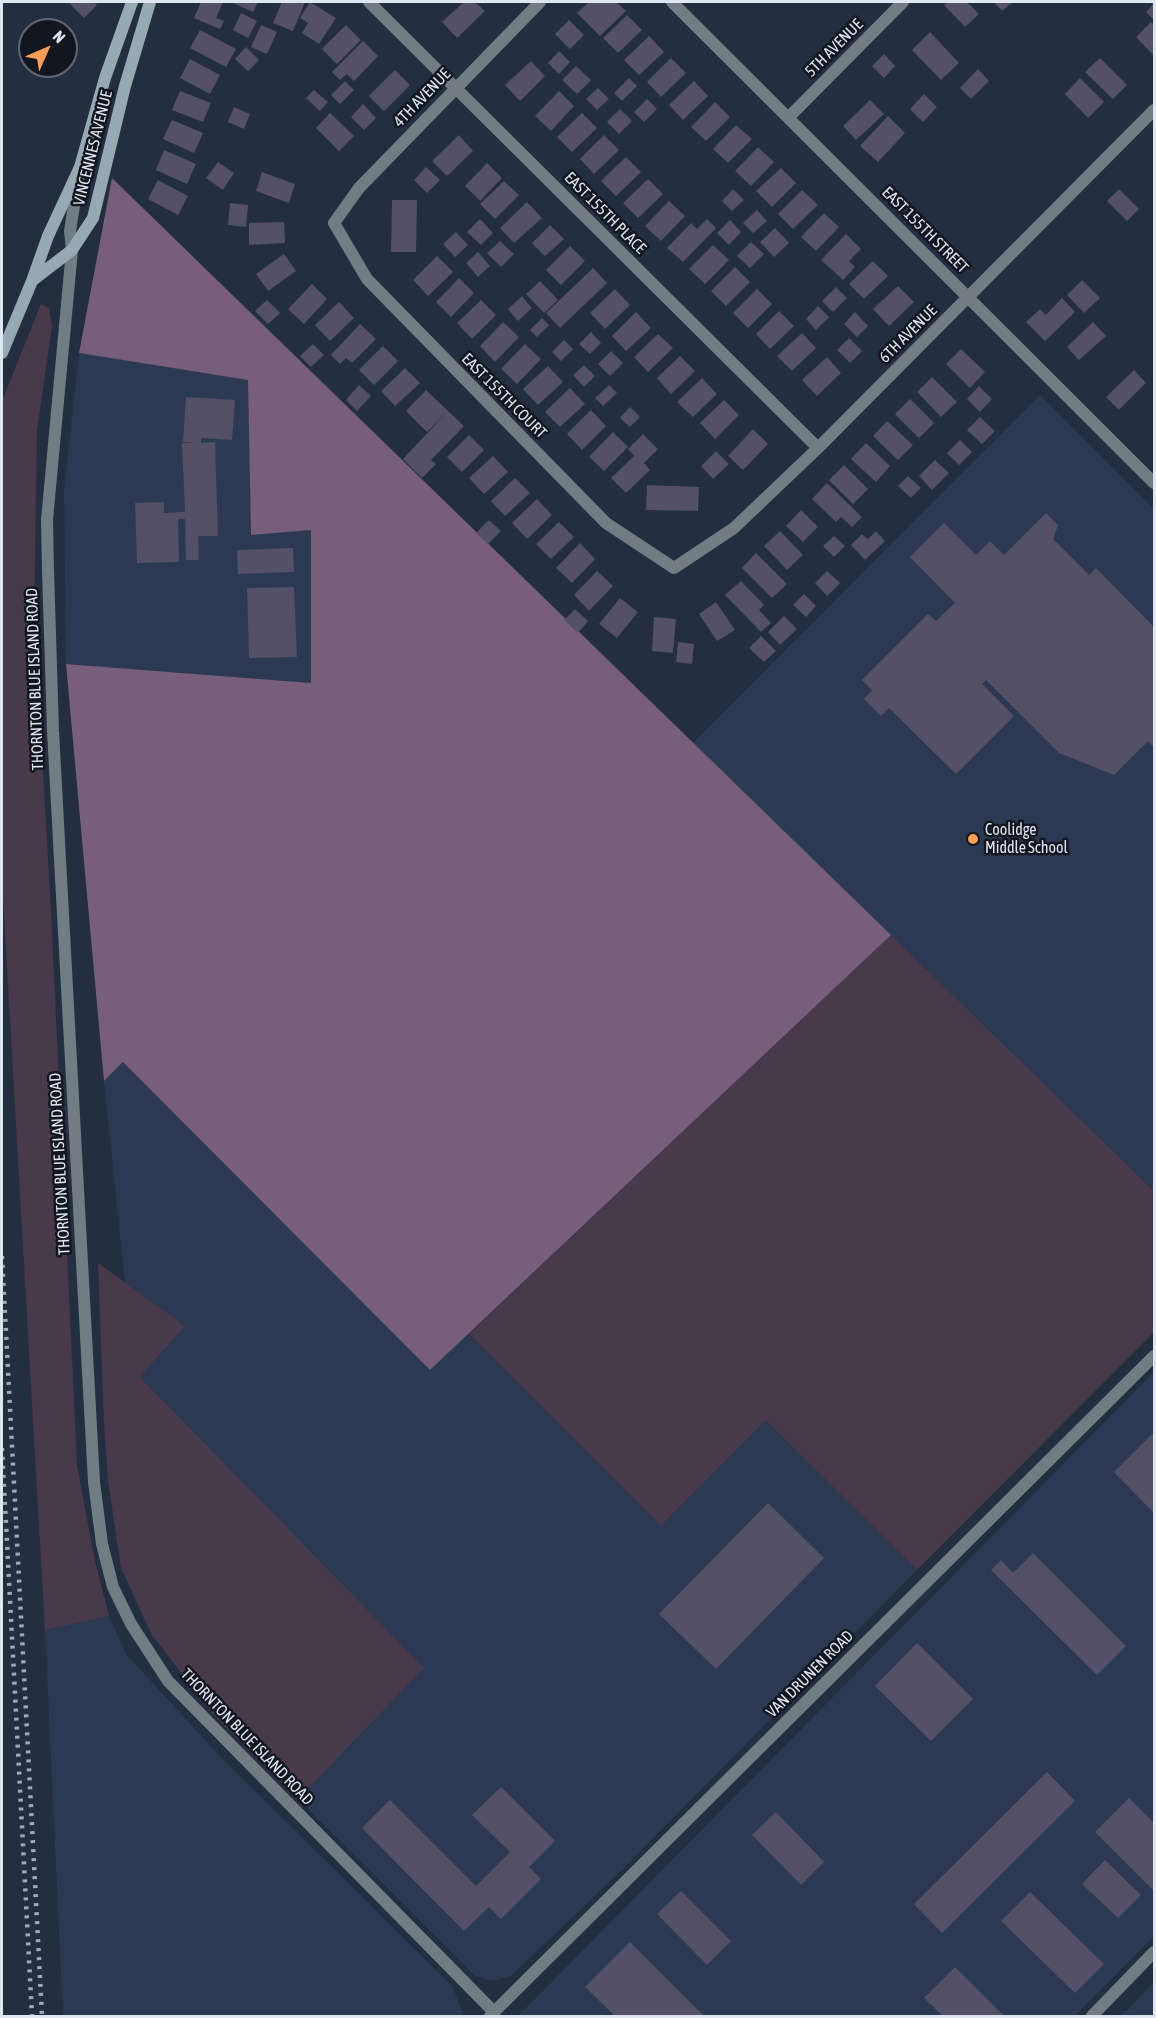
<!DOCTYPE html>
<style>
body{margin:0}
#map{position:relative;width:1156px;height:2018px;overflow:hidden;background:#232e41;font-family:"Asap Condensed",sans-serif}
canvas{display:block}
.frame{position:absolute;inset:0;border:3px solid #dee6f2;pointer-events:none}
.north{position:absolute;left:18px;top:18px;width:60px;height:60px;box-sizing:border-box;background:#11161f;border:2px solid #636973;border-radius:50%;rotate:45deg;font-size:16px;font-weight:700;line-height:24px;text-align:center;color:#dee6f2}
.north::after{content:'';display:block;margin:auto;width:21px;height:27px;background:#fb9e51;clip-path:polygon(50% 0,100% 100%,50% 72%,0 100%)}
</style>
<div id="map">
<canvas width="1156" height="2018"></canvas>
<div class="frame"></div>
<div class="north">N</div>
</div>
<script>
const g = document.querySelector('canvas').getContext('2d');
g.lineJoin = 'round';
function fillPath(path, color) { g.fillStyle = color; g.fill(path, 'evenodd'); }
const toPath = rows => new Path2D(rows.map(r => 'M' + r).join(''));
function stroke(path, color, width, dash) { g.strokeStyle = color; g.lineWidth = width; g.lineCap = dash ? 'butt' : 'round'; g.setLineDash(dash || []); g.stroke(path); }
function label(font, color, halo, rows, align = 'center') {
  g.font = font + ' "Asap Condensed",sans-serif'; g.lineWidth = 5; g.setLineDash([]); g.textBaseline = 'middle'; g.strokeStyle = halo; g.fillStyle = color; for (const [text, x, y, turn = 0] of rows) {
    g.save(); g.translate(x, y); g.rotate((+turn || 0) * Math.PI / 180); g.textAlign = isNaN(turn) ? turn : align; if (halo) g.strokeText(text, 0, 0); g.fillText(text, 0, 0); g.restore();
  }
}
const built = toPath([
 [79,353,249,380,251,535,311,529,311,683,66,664,64,490],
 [1040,395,1154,509,1154,1191,693,743],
 [123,1062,430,1369,469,1334,661,1526,766,1419,917,1570,623,1869,511,1976,492,1981,475,1976,298,1799,423,1668,140,1377,185,1326,125,1283,104,1081],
 [1154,1372,1154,1936,1075,2016,518,2016],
 [109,1616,126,1654,218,1754,453,1987,462,2012,460,2016,63,2016,45,1630],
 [1154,1982,1154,2016,1121,2016]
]);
const green = toPath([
 [41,304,49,308,52,326,37,430,34,617,51,911,77,1466,95,1561,109,1616,45,1630,2,880,2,401],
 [891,935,1154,1191,1154,1332,917,1570,766,1420,661,1526,469,1334],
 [98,1263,185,1326,140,1377,424,1668,298,1799,212,1713,152,1635,121,1568,108,1481,104,1423]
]);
const forest = toPath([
 [112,178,891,935,430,1370,123,1062,104,1081,66,664,311,683,311,530,251,535,248,380,79,353]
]);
const building = toPath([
 [68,2,94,2,97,5,84,18],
 [201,2,223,2,216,18,224,21,220,29,194,18],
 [234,2,258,2,253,12,233,3],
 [282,2,305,2,293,31,273,23],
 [310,2,336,18,319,44,302,33,308,23,300,18],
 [464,2,475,2,485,11,457,38,442,22],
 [589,2,616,2,626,11,600,36,577,13],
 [948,2,967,2,979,14,965,27,944,5],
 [994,2,1013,2,1002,11],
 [1154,3,1154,20,1146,12],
 [241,13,257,21,248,38,233,30],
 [627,15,642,30,618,53,603,38],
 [569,20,584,35,570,49,555,34],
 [1151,22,1154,26,1154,56,1136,37],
 [261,25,277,32,267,54,251,47],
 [346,25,361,40,337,64,322,49],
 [200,30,236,49,226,67,190,48],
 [930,32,959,63,941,80,912,50],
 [649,36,664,52,639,75,624,60],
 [363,41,378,56,354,81,347,74,340,80,332,72],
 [246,47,259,60,248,71,235,59],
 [559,51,570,62,559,74,548,63],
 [884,54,895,66,884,78,872,66],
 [671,58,686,73,661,97,647,82],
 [1100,58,1127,85,1113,99,1085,72],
 [190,59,220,75,210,94,180,78],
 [531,61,545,76,520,101,505,85],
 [576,66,591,80,577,94,562,80],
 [978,69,989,81,971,99,960,88],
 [395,70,410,85,384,111,369,96],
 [629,78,637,86,622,101,614,93],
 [1080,78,1104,102,1088,118,1065,94],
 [345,81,354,90,340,104,331,95],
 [694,81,708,96,683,120,669,105],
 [598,88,609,99,597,110,586,99],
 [314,90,328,102,320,111,306,98],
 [180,91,211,103,203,122,172,110],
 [559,91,574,106,551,131,535,116],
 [924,94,937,107,923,122,910,109],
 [647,99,657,109,644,122,634,112],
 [870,100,884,114,856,140,843,126],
 [715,102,730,117,706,141,691,127],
 [363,104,376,118,364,130,351,117],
 [234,107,250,114,244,129,228,122],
 [620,109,632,121,619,134,607,122],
 [330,113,354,136,339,151,316,128],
 [582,113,597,128,572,152,557,137],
 [888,116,905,133,878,162,860,146],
 [172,120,203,133,194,153,163,139],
 [736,125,752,139,728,163,713,149],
 [459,135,473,151,447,176,432,161],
 [604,135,619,150,594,174,580,159],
 [758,147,774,162,751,186,735,171],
 [164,150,196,164,187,184,156,170],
 [626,157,641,172,616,196,601,181],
 [218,162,234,173,223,190,206,178],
 [487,163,502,178,480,201,465,186],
 [426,167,440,180,427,193,414,180],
 [781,168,796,183,772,207,756,191],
 [262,172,295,184,289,203,256,191],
 [648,179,663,194,638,218,623,203],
 [158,180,188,196,178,215,148,199],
 [504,181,519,195,495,219,480,204],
 [733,189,744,200,732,211,722,201],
 [1119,189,1139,209,1127,221,1107,201],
 [802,190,818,205,793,229,778,214],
 [392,200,417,200,416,252,391,252],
 [669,201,685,216,661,241,645,226],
 [527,202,542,218,514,243,500,228],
 [230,203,248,205,246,227,228,225],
 [757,210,767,221,753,233,743,223],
 [824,213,839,227,816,251,801,237],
 [480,219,493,233,481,245,467,232],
 [707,219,716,228,683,262,667,248,691,223,697,229],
 [730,220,741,232,729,245,717,233],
 [284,222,285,243,249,245,249,223],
 [550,225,564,239,545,256,532,243],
 [775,228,789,243,774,257,760,242],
 [456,232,468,245,455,257,443,244],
 [846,234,861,249,849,261,855,267,843,280,821,260],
 [500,241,514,254,501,267,487,253],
 [751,242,764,254,750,268,737,256],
 [713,245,729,260,705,284,689,269],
 [570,246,585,261,561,285,546,270],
 [478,252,490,266,478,277,466,263],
 [284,254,296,271,268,291,256,274],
 [437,256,453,272,428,296,413,280],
 [873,261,888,276,864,299,849,284],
 [735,267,750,282,726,306,711,291],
 [593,268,607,283,560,328,546,313],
 [459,278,474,293,451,317,436,302],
 [1082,280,1100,298,1084,313,1067,295],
 [540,281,558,300,544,313,526,294],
 [312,284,327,299,304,324,288,309],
 [898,286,914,302,889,326,873,309],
 [836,287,847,298,833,312,822,301],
 [615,289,630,305,605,329,590,313],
 [757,289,772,304,748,328,733,313],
 [522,296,532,308,518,321,508,309],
 [1062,298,1075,312,1045,341,1026,322,1040,309,1046,315],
 [267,300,280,313,268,324,255,311],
 [481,300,496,315,472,339,457,323],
 [339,302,354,318,330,341,315,325],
 [818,306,829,317,816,330,806,319],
 [779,311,794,326,770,349,756,334],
 [636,312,651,328,626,351,612,336],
 [855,312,868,326,857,337,844,324],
 [542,318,549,325,537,337,530,330],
 [503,322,519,337,495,362,480,346],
 [1093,322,1106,336,1079,360,1067,347],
 [360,324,376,339,352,363,346,358,340,364,331,355],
 [591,332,601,343,590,354,579,344],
 [802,333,816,348,792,371,777,356],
 [658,334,673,348,648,372,634,357],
 [849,338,862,351,850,363,837,350],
 [564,340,573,349,561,361,552,352],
 [313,344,324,355,311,367,300,356],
 [525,344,541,359,517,384,501,369],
 [383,346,398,361,374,385,359,370],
 [961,349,985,372,970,388,946,364],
 [611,351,623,363,610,376,598,364],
 [680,356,695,371,671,394,657,378],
 [827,357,841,373,817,396,802,380],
 [584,365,595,376,584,387,573,375],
 [548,366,563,382,538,405,523,389],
 [405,368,420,383,395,406,381,391],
 [1134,370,1146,383,1119,410,1106,397],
 [932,377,957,402,941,417,917,392],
 [702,378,717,394,693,417,677,402],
 [359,385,371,396,357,411,346,400],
 [609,385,617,393,603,406,595,398],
 [979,386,992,399,980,412,967,399],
 [570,388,585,404,560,427,545,412],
 [426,390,448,411,427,432,406,411],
 [186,397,235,400,232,440,201,438,201,443,215,442,218,536,198,536,199,560,186,560,185,519,178,519,179,562,137,563,135,503,164,502,164,513,185,512,182,443,197,443,183,442],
 [910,399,934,423,919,438,895,414],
 [724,400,739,415,715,439,700,423],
 [630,407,640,417,630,427,620,418],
 [591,410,606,426,582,450,567,434],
 [448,411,464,426,431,460,436,464,422,478,403,459],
 [980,417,995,431,982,444,967,430],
 [887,421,913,445,898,460,873,436],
 [753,429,768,444,743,470,728,456],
 [613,432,628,447,604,471,589,457],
 [643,434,658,449,644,463,650,470,626,493,611,478,634,456,628,449],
 [469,435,484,450,462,472,447,457],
 [960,440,972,452,959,465,947,453],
 [866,443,890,466,876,482,851,459],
 [716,451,729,464,713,479,701,466],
 [493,456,508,472,484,494,469,478],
 [935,460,949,473,932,490,919,476],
 [844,465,868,489,853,504,829,480],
 [908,476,921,488,911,498,898,486],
 [515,478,530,493,505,516,491,501],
 [827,483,862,517,852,527,841,517,836,522,812,499],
 [647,485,699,487,698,511,646,510],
 [537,499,552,515,527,539,512,523],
 [801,510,818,527,803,542,786,526],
 [1046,513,1058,525,1053,539,1089,575,1096,568,1154,627,1154,748,1148,741,1114,775,1059,753,986,680,982,684,1014,716,956,774,889,708,881,716,864,699,872,690,862,680,928,614,936,621,955,603,910,557,944,523,976,555,990,541,1004,555],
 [489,520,501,531,488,544,476,533],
 [559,522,574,537,551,559,536,544],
 [780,531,803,555,787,570,764,546],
 [876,531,885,541,865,560,851,545,862,534,868,539],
 [834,536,845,546,834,557,823,546],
 [580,543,595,559,572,583,556,568],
 [293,548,294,572,238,574,237,550],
 [756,553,787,584,772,598,742,568],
 [597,571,613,586,589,611,574,595],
 [827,571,840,583,827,596,815,583],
 [741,581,764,605,759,610,771,623,761,632,725,595],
 [294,587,297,657,249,658,247,588],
 [804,594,816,606,806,617,793,605],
 [620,598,638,612,617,638,599,624],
 [716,602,735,630,717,641,699,614],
 [575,609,588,621,578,633,564,620],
 [784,616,797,629,780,645,768,632],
 [654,617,676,619,673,653,652,651],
 [761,636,776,651,764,662,749,648],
 [678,642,694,644,692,664,676,662],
 [1154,1432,1154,1513,1114,1472],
 [768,1503,824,1558,716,1669,659,1614],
 [1033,1553,1126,1646,1097,1675,991,1570,1001,1560,1013,1573],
 [917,1643,973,1699,931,1741,875,1686],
 [1047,1772,1075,1801,942,1933,914,1904],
 [501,1787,555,1841,529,1867,541,1879,501,1919,489,1907,464,1931,362,1828,390,1800,476,1886,510,1852,472,1815],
 [1129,1798,1154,1823,1154,1891,1095,1832],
 [776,1812,824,1862,801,1885,752,1835],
 [1105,1860,1141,1895,1118,1918,1082,1884],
 [681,1891,731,1941,707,1965,657,1914],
 [1030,1892,1104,1964,1075,1993,1001,1921],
 [630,1942,704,2016,615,2016,585,1987],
 [955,1967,1004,2016,943,2016,924,1998]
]);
const street = toPath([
 [369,2,818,448],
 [540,2,359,188,334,223,367,279,606,523,674,568,734,528,818,448,1154,110],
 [672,2,1154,483],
 [789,117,903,2],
 [79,174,70,231,72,250,47,520,48,570,53,731,94,1482,102,1544,113,1587,131,1624,168,1681,494,2012],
 [490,2016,1154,1356],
 [1092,2016,1154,1952]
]);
const secondary = toPath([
 [33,280,72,250,93,218,125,86,150,2],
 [2,353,32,281,48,236,80,167,105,78,132,2]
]);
const rail = toPath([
 [2,1256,42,2016],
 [2,1448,32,2016]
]);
const markers = [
 [973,839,6,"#fb9e51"]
];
const streetNames = [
 ["5TH AVENUE",834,48,-45],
 ["4TH AVENUE",422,98,-46],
 ["VINCENNES AVENUE",93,148,-76],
 ["EAST 155TH PLACE",605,213,45],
 ["EAST 155TH STREET",925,230,45],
 ["6TH AVENUE",908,334,-45],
 ["EAST 155TH COURT",504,396,45],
 ["THORNTON BLUE ISLAND ROAD",35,679,-92],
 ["THORNTON BLUE ISLAND ROAD",60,1164,-93],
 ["VAN DRUNEN ROAD",810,1674,-45],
 ["THORNTON BLUE ISLAND ROAD",247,1737,46]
];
const poiNames = [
 ["Coolidge",985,830],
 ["Middle School",985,848]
];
fillPath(built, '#2b3a52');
fillPath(green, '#483a4a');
fillPath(forest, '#775e7a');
fillPath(building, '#535067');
stroke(street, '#717d83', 12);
stroke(secondary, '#97aab3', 12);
stroke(rail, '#a1aab8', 4.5, [3, 6]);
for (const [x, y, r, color] of markers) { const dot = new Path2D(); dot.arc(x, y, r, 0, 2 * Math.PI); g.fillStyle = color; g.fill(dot); stroke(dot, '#11161f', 2); }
label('16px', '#dee6f2', '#11161f', streetNames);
label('16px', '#dee6f2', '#11161f', poiNames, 'left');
</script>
